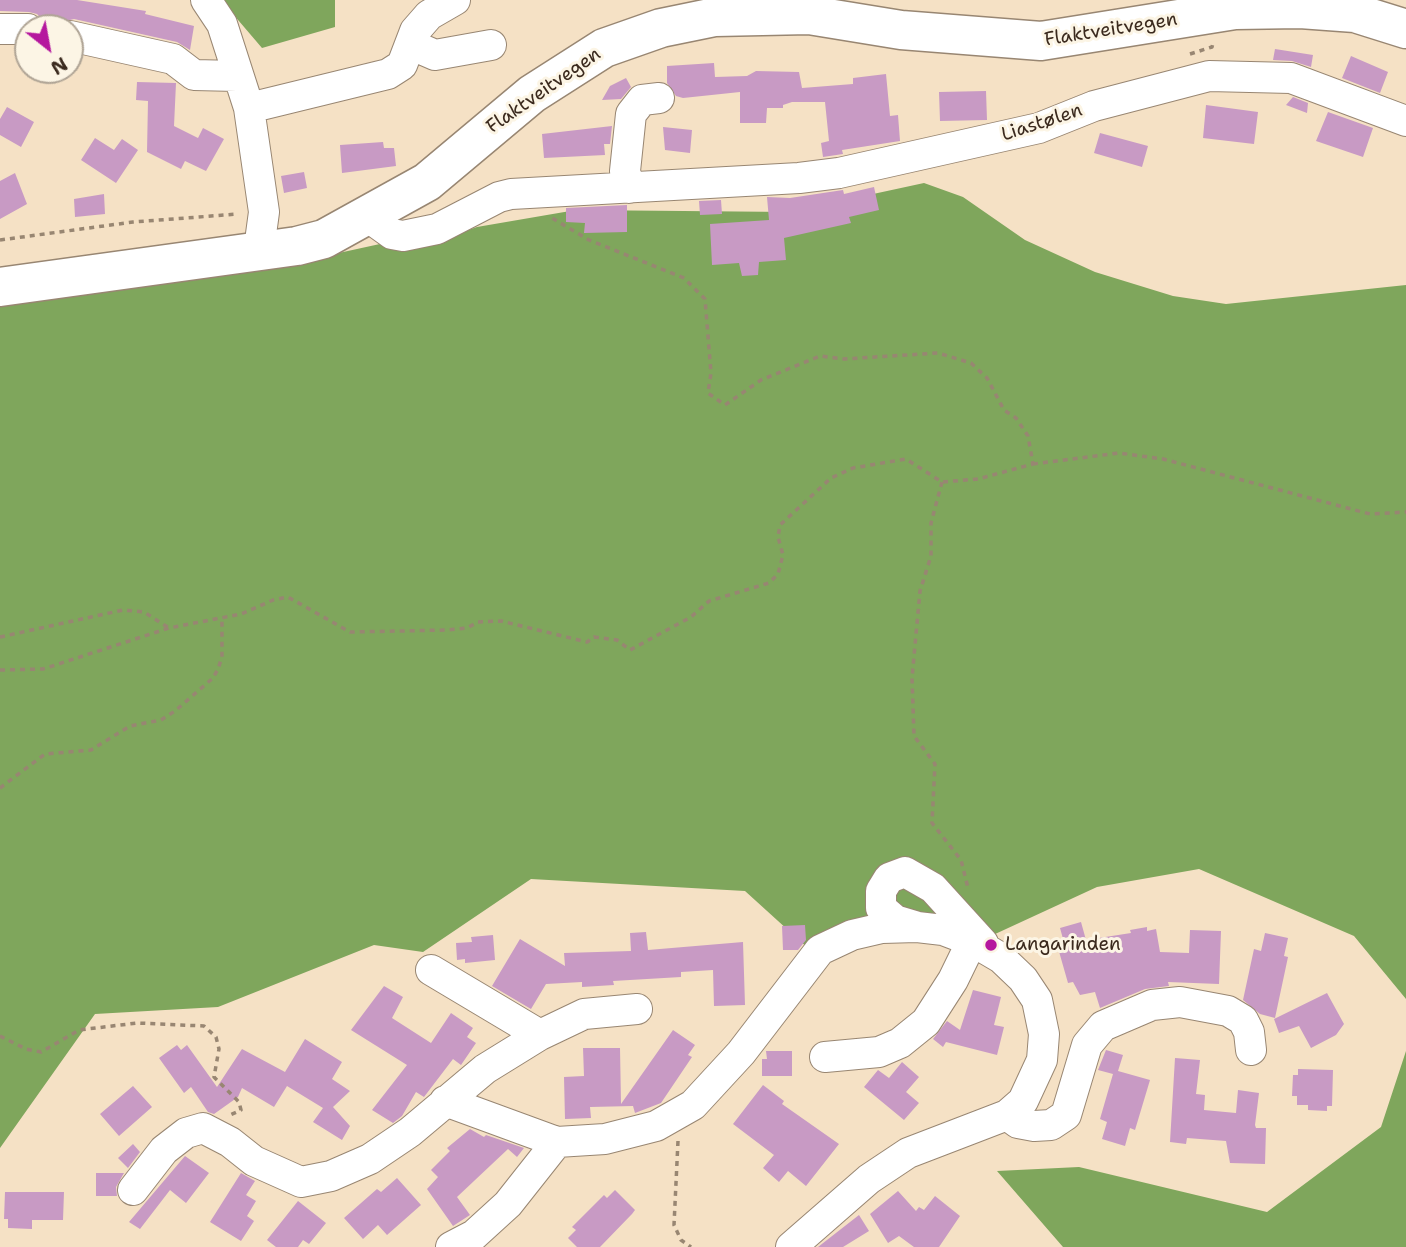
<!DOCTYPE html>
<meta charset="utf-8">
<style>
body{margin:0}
#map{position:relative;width:1406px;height:1247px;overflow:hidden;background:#f5e1c5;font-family:"Shantell Sans",sans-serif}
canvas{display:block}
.north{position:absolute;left:14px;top:14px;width:70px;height:70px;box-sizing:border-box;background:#fcf5e5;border:2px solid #afa495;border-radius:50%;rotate:149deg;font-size:19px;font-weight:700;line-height:28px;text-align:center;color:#3b2a1e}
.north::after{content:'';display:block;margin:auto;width:24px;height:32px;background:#b5179e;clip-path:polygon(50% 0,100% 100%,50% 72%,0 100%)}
</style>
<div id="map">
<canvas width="1406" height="1247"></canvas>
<div class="north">N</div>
</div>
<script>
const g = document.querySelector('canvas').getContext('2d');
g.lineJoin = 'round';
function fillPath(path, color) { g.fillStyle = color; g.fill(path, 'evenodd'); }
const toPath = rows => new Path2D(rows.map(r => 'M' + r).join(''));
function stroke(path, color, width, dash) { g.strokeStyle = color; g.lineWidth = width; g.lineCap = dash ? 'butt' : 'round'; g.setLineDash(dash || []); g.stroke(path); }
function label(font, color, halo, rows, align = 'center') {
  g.font = font + ' "Shantell Sans",sans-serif'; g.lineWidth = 6; g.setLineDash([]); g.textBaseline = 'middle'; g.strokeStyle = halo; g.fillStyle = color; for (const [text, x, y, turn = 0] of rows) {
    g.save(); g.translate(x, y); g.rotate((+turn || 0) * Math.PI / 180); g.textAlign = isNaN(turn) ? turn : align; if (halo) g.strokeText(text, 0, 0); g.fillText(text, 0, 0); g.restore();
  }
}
const forest = toPath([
 [221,0,335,0,335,27,262,48],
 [924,183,963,197,1025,240,1095,272,1173,296,1226,304,1406,285,1406,999,1354,936,1199,869,1097,887,980,941,874,925,810,950,745,891,531,879,423,952,374,945,218,1007,95,1014,0,1148,0,287,293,263,389,242,421,246,477,227,576,210,790,212],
 [1406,1051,1406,1247,1063,1247,997,1171,1079,1167,1267,1212,1381,1127]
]);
const building = toPath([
 [0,0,77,0,146,11,145,14,194,26,190,50,177,42,74,19,58,23,44,21,37,14,29,12,0,11],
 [1275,49,1313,55,1311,67,1292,61,1273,60],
 [1351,56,1388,72,1380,93,1342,78],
 [714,63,715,77,747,76,756,71,799,72,802,88,853,84,853,78,886,74,890,116,898,115,900,141,842,150,843,154,823,157,821,143,829,141,825,102,792,102,783,105,783,108,767,108,766,123,740,123,740,92,683,98,676,96,667,83,667,66],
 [626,78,631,87,621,99,602,100,610,86],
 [137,82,176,83,174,126,198,138,203,128,224,139,206,171,185,161,181,169,147,152,148,101,136,100],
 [986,91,987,120,940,121,939,92],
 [1293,97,1308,103,1307,113,1286,105],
 [1206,105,1258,112,1254,144,1203,138],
 [7,107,34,122,21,147,0,135,0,119],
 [1328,112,1373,128,1363,157,1316,141],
 [612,126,610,144,604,144,605,155,544,158,542,134],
 [663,127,692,130,690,153,665,150],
 [1100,133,1148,146,1142,167,1094,153],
 [95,138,114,150,122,139,138,150,116,183,81,160],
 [383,142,384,148,394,148,396,166,342,173,340,145],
 [304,172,307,188,284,193,281,176],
 [15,173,27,204,0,219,0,181],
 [874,187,879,210,849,217,851,223,784,238,786,260,759,262,758,275,742,276,739,263,712,265,710,224,769,220,767,197,790,198,843,190,844,194],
 [104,194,105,214,75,217,74,199],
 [721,200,722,214,700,215,699,201],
 [627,205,627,232,584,233,585,223,566,222,566,208],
 [1081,922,1086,940,1131,933,1130,930,1147,927,1147,931,1156,929,1160,952,1189,953,1190,930,1221,931,1219,984,1168,982,1169,986,1145,989,1100,1008,1095,992,1080,995,1073,982,1068,983,1058,948,1065,946,1060,928],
 [805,925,806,940,798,950,783,950,782,926],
 [646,932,648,950,743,942,745,1005,714,1006,713,970,681,972,681,977,613,981,614,985,582,987,582,982,546,984,531,1009,492,986,520,939,565,966,564,953,631,951,630,933],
 [1265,933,1288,938,1284,956,1288,957,1275,1018,1260,1014,1243,1000,1254,949,1261,951],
 [493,935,495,960,465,963,465,959,457,960,456,943,472,942,471,937],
 [384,986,403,997,392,1018,431,1043,451,1013,473,1028,467,1037,476,1043,461,1065,453,1059,424,1097,416,1092,402,1116,393,1123,372,1110,407,1065,351,1030],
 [973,990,1001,997,994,1025,1004,1027,997,1055,946,1042,943,1047,933,1039,947,1021,960,1030],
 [1327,993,1344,1024,1336,1035,1311,1048,1299,1026,1279,1033,1274,1019],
 [673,1030,695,1045,688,1055,692,1057,661,1103,635,1113,633,1106,590,1107,591,1118,565,1119,564,1077,584,1076,583,1048,620,1048,621,1104],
 [305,1039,342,1062,332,1079,350,1091,333,1107,350,1126,342,1140,313,1122,323,1108,287,1086,274,1107,242,1088,238,1097,214,1114,208,1112,191,1087,184,1093,159,1058,177,1045,181,1050,187,1045,217,1087,242,1049,285,1072],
 [1106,1050,1123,1055,1118,1071,1150,1080,1135,1130,1130,1128,1125,1146,1102,1139,1107,1122,1100,1119,1113,1074,1098,1070],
 [766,1051,792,1051,792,1076,762,1076,762,1059,767,1059],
 [1175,1058,1200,1060,1196,1094,1205,1095,1204,1110,1236,1113,1238,1090,1259,1093,1255,1125,1256,1128,1266,1128,1265,1164,1230,1163,1226,1141,1187,1138,1186,1144,1170,1142],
 [902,1062,919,1077,906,1092,919,1103,904,1120,864,1087,878,1070,889,1078],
 [1298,1069,1333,1070,1332,1106,1327,1106,1327,1111,1308,1110,1308,1105,1297,1105,1297,1096,1292,1096,1293,1075,1298,1075],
 [763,1085,784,1101,782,1104,839,1144,806,1186,788,1171,779,1182,763,1168,774,1155,733,1124],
 [133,1086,152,1107,119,1136,100,1114],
 [470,1129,484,1137,486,1135,524,1148,517,1157,508,1149,457,1197,470,1215,453,1226,427,1189,438,1177,431,1170,450,1151,447,1148],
 [133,1144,140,1152,128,1168,118,1158],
 [185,1156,209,1173,186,1203,170,1190,140,1229,129,1222],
 [96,1173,124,1173,116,1187,117,1196,96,1196],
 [241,1173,255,1181,246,1195,256,1201,247,1216,254,1221,241,1241,210,1222],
 [397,1178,421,1205,387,1235,378,1225,363,1239,344,1218,377,1189,381,1192],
 [615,1190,635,1210,632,1214,600,1247,577,1247,568,1238,576,1230,572,1227,604,1195,607,1198],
 [898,1191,916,1211,919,1207,924,1210,935,1196,960,1216,939,1247,914,1247,899,1236,888,1243,870,1214],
 [5,1192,64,1192,63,1220,32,1220,32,1229,8,1228,8,1219,4,1219],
 [298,1201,326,1223,309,1244,303,1240,298,1247,276,1247,267,1240],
 [859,1215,869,1231,843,1247,818,1247]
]);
const path = toPath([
 [1190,54,1212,47,1213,43],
 [0,240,133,222,238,214],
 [1033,464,1119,453,1163,459,1370,514,1406,512],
 [942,482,931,523,931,556,920,591,912,678,914,736,935,764,932,823,961,860,968,888],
 [0,637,123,610,144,612,169,628],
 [0,670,43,669,169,628,241,614,273,600,288,597,350,632,448,630,467,628,478,622,501,621,587,642,594,637,617,640,630,650,691,617,709,601,769,583,778,574,783,555,778,537,780,525,831,478,853,468,906,459,942,482,978,479,1033,464,1028,436,1016,418,1004,410,987,378,971,363,938,353,844,359,820,356,761,380,725,405,708,393,711,373,705,299,684,278,589,240,552,218],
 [0,788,45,754,91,750,130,726,161,720,175,711,213,678,218,669,222,657,222,618],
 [0,1036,26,1049,41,1052,79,1030,137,1023,204,1026,216,1037,219,1049,214,1077,239,1102,241,1110,230,1115],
 [678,1141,674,1225,681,1240,691,1247]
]);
const minor = toPath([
 [206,0,222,24,249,108,264,212,259,249],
 [0,29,28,29],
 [70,36,173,59,194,75,237,76],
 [412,45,435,55,491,45],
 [249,108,388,74,402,65,415,31,429,15,455,0],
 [629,188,625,171,631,114,642,100,659,98],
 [367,216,392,234,403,236,437,229,499,197,511,194,799,178,839,173,1039,128,1094,106,1209,76,1291,78,1406,121],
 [915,926,895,920,881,908,881,891,889,878,905,872,933,888,983,943],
 [431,970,540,1035],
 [825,1057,879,1052,900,1043,926,1022,953,980,972,941],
 [445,1101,557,1142,605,1139,656,1126,693,1105,741,1053,820,950,852,935,882,928,917,927,943,930,972,941,1001,958,1023,979,1037,1000,1044,1034,1042,1060,1023,1101,1007,1115,908,1153,869,1179,791,1247],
 [1007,1115,1018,1123,1034,1126,1051,1125,1066,1115,1087,1045,1103,1026,1152,1005,1180,1002,1228,1011,1243,1020,1249,1032,1251,1050],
 [133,1190,164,1150,186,1133,203,1128,230,1142,254,1161,301,1182,331,1176,370,1159,410,1132,485,1069,540,1035,584,1014,637,1009],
 [451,1247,474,1235,508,1204,557,1142]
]);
const major = toPath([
 [0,287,297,246,324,239,427,182,532,94,604,48,661,28,715,17,809,15,901,30,1041,41,1235,10,1300,9,1355,13,1406,29]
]);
const markers = [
 [991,945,7,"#b5179e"]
];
const streetNames = [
 ["Flaktveitvegen",1111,30,-9],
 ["Flaktveitvegen",544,91,-35],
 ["Liastølen",1042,123,-18]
];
const poiNames = [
 ["Langarinden",1005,945]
];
fillPath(forest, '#7fa65c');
fillPath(building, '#c89ac4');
stroke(minor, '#988672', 32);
stroke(major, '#988672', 41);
stroke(path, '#988672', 3.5, [5, 5]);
stroke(minor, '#fff', 30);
stroke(major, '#fff', 38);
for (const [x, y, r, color] of markers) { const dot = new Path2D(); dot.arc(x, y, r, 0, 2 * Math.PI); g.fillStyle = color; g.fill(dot); stroke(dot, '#fcf5e5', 2.5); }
label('19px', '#3b2a1e', '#fcf5e5', streetNames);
label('19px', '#3b2a1e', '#fcf5e5', poiNames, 'left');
</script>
